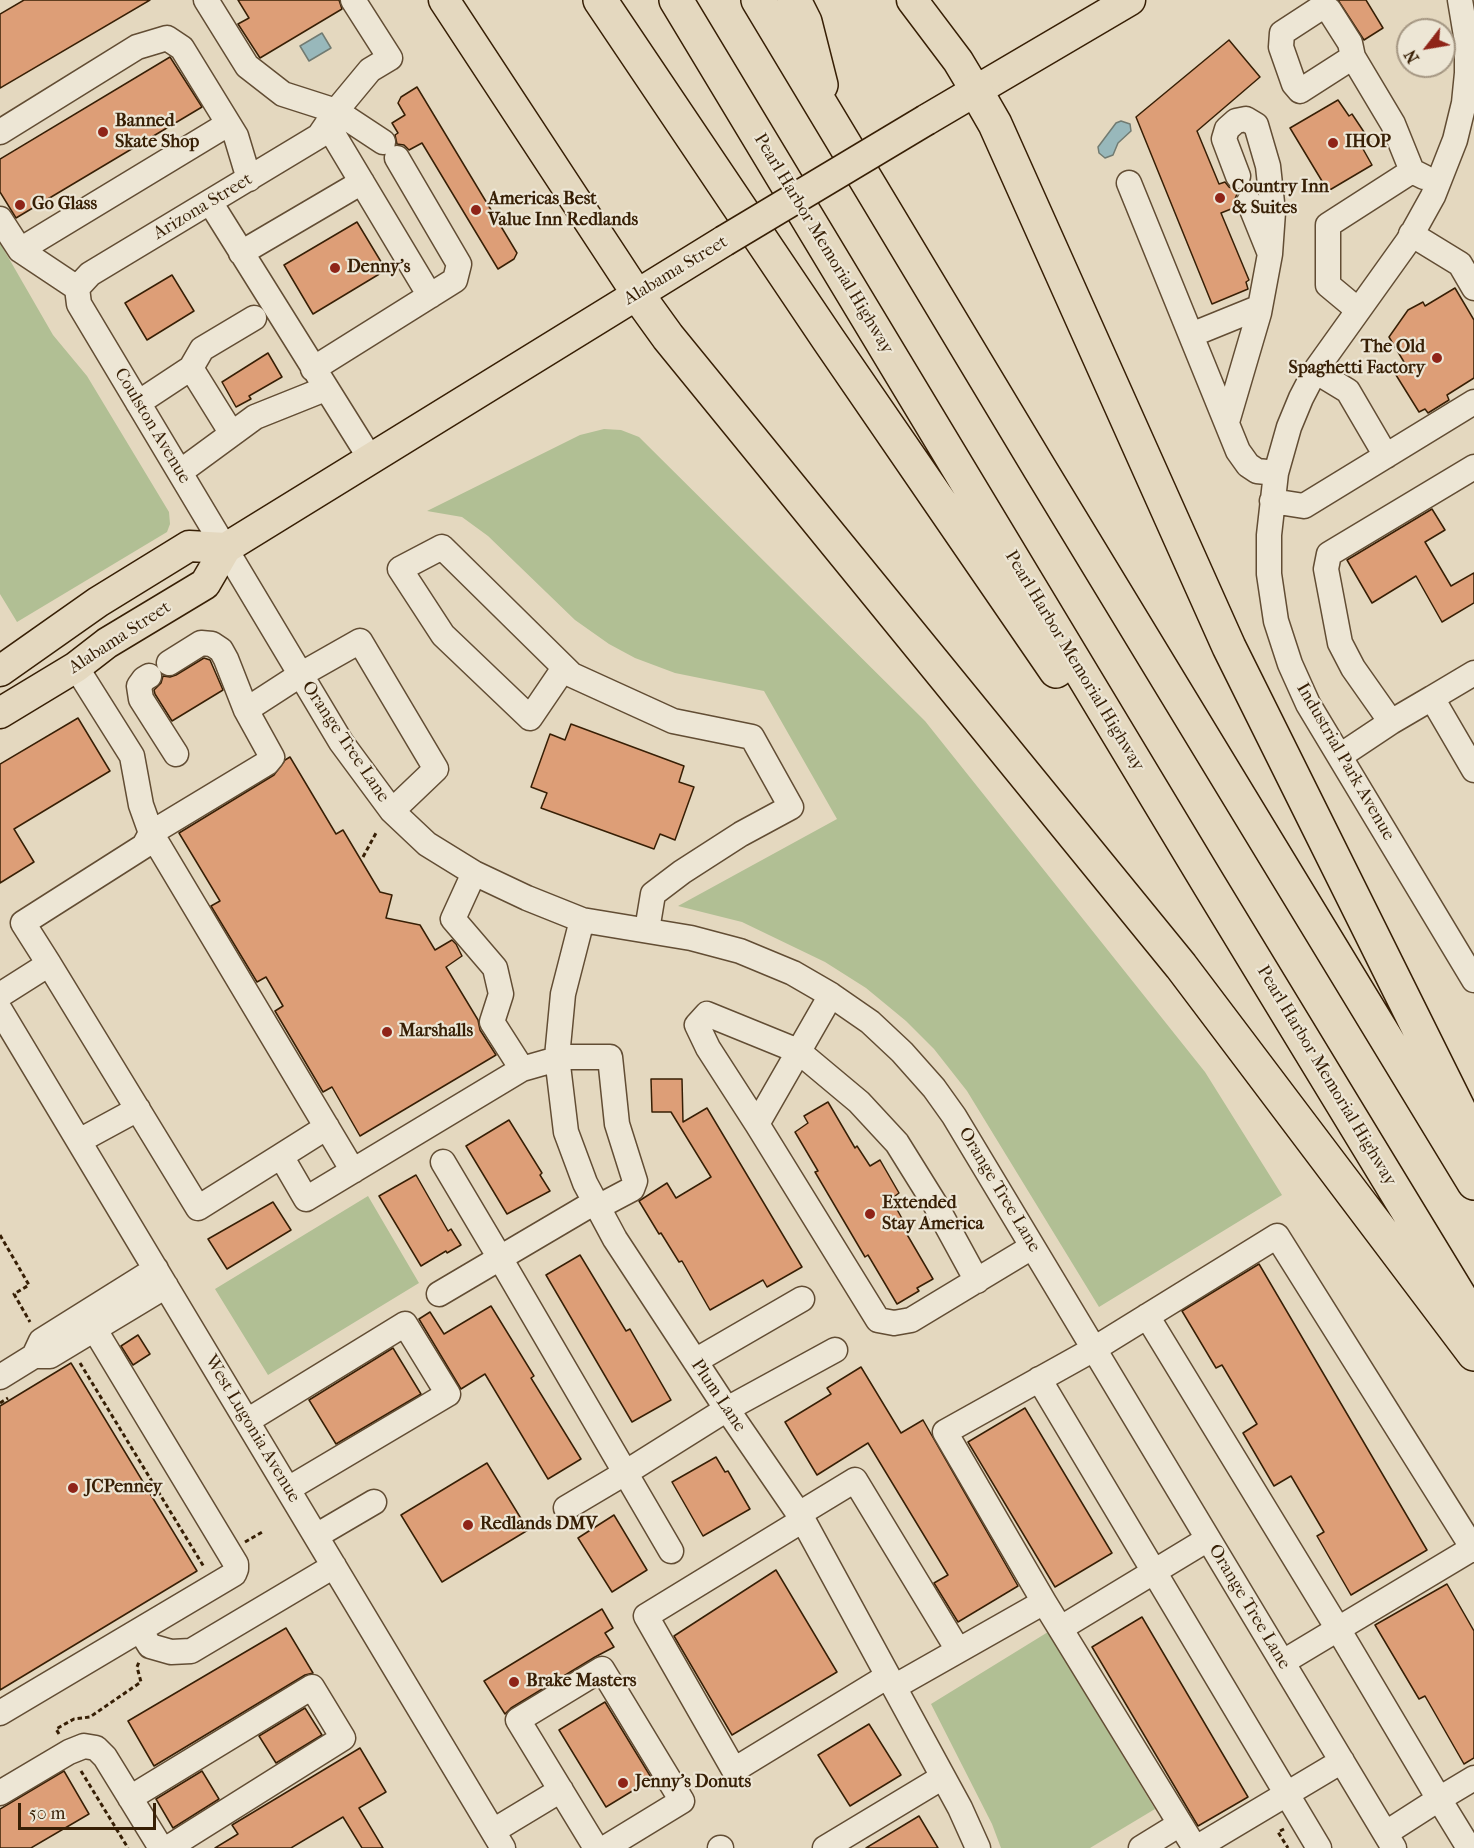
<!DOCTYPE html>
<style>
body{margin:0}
#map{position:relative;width:1474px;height:1848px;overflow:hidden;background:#e4d8bf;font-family:"IM FELL French Canon",serif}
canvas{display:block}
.north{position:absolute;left:1396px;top:18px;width:60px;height:60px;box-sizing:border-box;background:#ede6d5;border:2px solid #a49682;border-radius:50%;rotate:239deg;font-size:16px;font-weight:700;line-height:24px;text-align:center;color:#371f05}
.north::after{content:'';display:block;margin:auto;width:21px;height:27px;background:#8f2418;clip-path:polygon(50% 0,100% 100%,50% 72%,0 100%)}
.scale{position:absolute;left:18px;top:1803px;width:138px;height:27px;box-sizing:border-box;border:3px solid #371f05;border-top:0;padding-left:8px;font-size:18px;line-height:21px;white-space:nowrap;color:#371f05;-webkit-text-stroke:4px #ede6d5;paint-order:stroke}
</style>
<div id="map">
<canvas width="1474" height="1848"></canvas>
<div class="north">N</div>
<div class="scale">50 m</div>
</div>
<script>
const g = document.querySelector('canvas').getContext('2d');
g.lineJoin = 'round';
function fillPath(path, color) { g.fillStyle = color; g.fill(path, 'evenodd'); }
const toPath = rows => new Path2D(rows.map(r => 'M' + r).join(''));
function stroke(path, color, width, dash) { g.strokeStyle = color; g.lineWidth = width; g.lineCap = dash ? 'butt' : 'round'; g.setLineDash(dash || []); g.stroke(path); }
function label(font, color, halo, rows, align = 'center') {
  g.font = font + ' "IM FELL French Canon",serif'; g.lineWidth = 4.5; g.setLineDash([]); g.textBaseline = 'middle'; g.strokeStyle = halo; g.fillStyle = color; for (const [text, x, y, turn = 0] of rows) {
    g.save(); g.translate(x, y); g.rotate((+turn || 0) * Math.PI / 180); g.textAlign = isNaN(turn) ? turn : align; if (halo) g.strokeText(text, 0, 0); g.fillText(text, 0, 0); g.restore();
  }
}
const green = toPath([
 [0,243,53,335,87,376,169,512,170,524,167,532,17,622,0,594],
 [604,429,621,430,639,437,925,721,1205,1072,1282,1195,1099,1307,967,1091,934,1049,906,1021,866,988,825,962,742,922,678,906,837,819,764,691,675,673,635,658,609,644,575,620,488,536,462,517,427,511,580,435],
 [368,1196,419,1283,268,1375,215,1289],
 [1048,1632,1155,1809,1090,1848,1001,1848,992,1824,931,1704]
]);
const water = toPath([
 [322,33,331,48,309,61,300,46,322,33],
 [1121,121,1130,124,1131,131,1118,143,1113,155,1105,158,1099,153,1098,147,1116,123,1121,121]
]);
const building = toPath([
 [24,0,150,0,0,88,0,14,24,0],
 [238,0,339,0,342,9,260,58,238,24,249,18,238,0],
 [1338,0,1366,0,1383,28,1364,40,1338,0],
 [1229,40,1260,77,1197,131,1219,184,1225,182,1229,187,1235,190,1243,189,1237,194,1235,199,1236,207,1221,213,1249,280,1246,282,1248,289,1212,304,1136,117,1229,40],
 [170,57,202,107,16,218,0,192,0,159,170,57],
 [417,87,517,253,514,259,498,269,422,143,409,150,404,145,397,144,395,135,398,133,392,123,405,115,398,103,401,97,417,87],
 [1338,100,1349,116,1352,114,1372,144,1363,149,1372,165,1328,191,1290,128,1338,100],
 [357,222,386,270,313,314,284,265,357,222],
 [172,275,194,311,147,340,125,303,172,275],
 [1455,288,1474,320,1474,378,1447,395,1449,400,1428,413,1425,409,1419,412,1396,375,1407,367,1389,337,1408,310,1423,302,1425,306,1455,288],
 [268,353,282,377,249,396,251,399,236,407,222,382,268,353],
 [1432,509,1445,530,1425,542,1451,586,1474,573,1474,603,1442,622,1416,576,1372,603,1347,560,1432,509],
 [204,658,210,660,223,690,172,721,155,694,154,690,161,683,163,676,170,677,176,675,204,658],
 [78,718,110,771,14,829,34,862,0,883,0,764,78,718],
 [571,724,684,766,679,782,694,787,675,840,660,834,654,849,541,808,547,793,531,787,550,734,565,740,571,724],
 [290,757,336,834,343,830,380,892,392,895,386,918,420,925,435,950,452,940,456,944,462,956,446,967,478,1020,480,1030,496,1055,360,1136,332,1087,323,1092,275,1011,283,1006,266,977,257,982,211,906,220,901,179,833,274,775,285,760,290,757],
 [651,1079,682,1079,683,1122,707,1108,802,1267,767,1287,763,1280,710,1310,682,1261,679,1262,661,1233,659,1234,639,1201,667,1183,676,1198,711,1177,671,1112,652,1112,651,1079],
 [828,1102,855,1148,857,1146,870,1166,880,1160,899,1193,891,1199,908,1229,905,1231,933,1279,917,1288,919,1291,897,1304,868,1255,865,1257,815,1172,818,1171,795,1132,808,1123,804,1116,828,1102],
 [509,1120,542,1173,540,1175,550,1191,507,1214,466,1146,509,1120],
 [416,1175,448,1231,451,1229,461,1245,447,1253,446,1251,421,1266,379,1196,416,1175],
 [273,1202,291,1230,227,1269,208,1239,273,1202],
 [580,1255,626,1331,630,1329,671,1400,632,1422,546,1275,580,1255],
 [1259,1264,1427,1550,1351,1595,1317,1536,1324,1532,1291,1476,1274,1486,1243,1433,1257,1424,1222,1365,1216,1368,1182,1311,1259,1264],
 [491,1306,534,1376,531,1378,581,1459,548,1479,485,1374,461,1389,419,1319,430,1312,444,1334,491,1306],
 [138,1335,150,1354,133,1365,121,1346,138,1335],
 [393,1348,421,1394,336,1444,309,1400,393,1348],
 [71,1363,197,1571,0,1690,0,1406,71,1363],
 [861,1367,901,1433,923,1420,1018,1586,958,1622,934,1583,948,1575,868,1443,817,1475,785,1422,831,1394,827,1388,861,1367],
 [1025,1408,1112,1553,1055,1587,968,1442,1025,1408],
 [716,1457,725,1472,728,1471,750,1509,703,1536,672,1482,716,1457],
 [487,1463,528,1530,442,1582,401,1515,487,1463],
 [614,1515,647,1570,612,1592,578,1538,614,1515],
 [776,1570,837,1672,732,1735,674,1636,776,1570],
 [1447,1584,1474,1631,1474,1758,1464,1764,1425,1696,1419,1699,1375,1625,1447,1584],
 [602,1609,613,1628,605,1633,614,1647,595,1657,511,1708,505,1714,484,1681,602,1609],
 [1142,1617,1248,1797,1198,1826,1092,1647,1142,1617],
 [286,1628,313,1673,305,1675,154,1766,128,1721,286,1628],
 [605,1702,652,1779,606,1807,559,1730,605,1702],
 [305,1708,322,1735,276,1763,259,1736,305,1708],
 [869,1724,901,1775,850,1806,818,1755,869,1724],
 [360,1748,386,1792,359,1808,383,1848,362,1848,343,1817,291,1848,215,1848,238,1834,232,1825,360,1748],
 [64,1771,89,1814,31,1848,0,1848,0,1809,64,1771],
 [202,1771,219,1799,173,1828,156,1799,202,1771],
 [919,1816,938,1848,866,1848,919,1816]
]);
const path = toPath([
 [363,857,376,833],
 [0,1235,29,1285,14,1294,30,1322],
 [80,1363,204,1567],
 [0,1403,8,1398],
 [245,1542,264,1531],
 [59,1734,56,1729,74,1719,90,1717,141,1682,137,1667,139,1662],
 [81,1771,128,1848],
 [1284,1829,1278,1832,1288,1848]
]);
const minor = toPath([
 [206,0,247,66,283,94,336,111,383,142],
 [353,0,390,58,370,70,336,111,319,136,90,274,77,288,79,304,341,742,392,811,427,844,474,873,527,898,582,920,691,938,740,951,793,973,831,995,870,1022,902,1052,934,1088,954,1116,1394,1848],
 [1460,0,1467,42,1467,73,1464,103,1455,140,1433,196,1408,241,1315,371,1301,398,1289,427,1276,473,1269,535,1269,574,1276,621,1290,664,1308,704,1474,980],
 [1353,57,1300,91,1294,84,1281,47,1282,33,1322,7,1329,10,1350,43,1353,57,1393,124,1412,171],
 [327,124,430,296],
 [0,132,137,47,167,38,182,48,236,136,249,179],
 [1238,176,1224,139,1227,129,1236,121,1246,119,1256,125,1268,166,1273,212,1270,254,1249,202],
 [1129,183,1238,451,1248,465,1257,471,1276,473],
 [210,202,370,458],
 [0,219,20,250,77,288],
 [1411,234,1460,264,1474,288],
 [20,250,228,124],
 [241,253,362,182],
 [1358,310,1328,285,1328,225,1412,171,1424,177],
 [1191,335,1260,307],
 [313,369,455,280,459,264,397,158],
 [1315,371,1348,391,1386,456],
 [138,403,191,368],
 [1227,422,1259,313,1270,254],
 [232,434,191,368,202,349,254,318],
 [180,472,255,417,325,389],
 [1272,501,1304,506,1474,402],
 [76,667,132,756,141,805,151,833,353,1171],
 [564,668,530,718,443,635,400,569,442,547,572,675,673,721,752,737,791,807,741,834,682,872,653,894,647,930],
 [149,676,144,679,139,686,141,699,176,754],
 [1432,698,1474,673],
 [246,710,300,675,360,641,436,769,392,811],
 [1391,722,1353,668,1340,643,1326,569,1329,554,1474,467],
 [1340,756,1391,722,1432,698,1474,770],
 [474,873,453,919,495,968,501,994,492,1022,522,1069],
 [582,920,563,994,557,1057,566,1132,585,1183,615,1239,720,1399,803,1520,960,1808,978,1848],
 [49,964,198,1208,281,1156,306,1199,522,1069,557,1059],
 [0,995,49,964,23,923,144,846,151,833,267,763,272,757,246,710,226,659,221,650,212,644,201,643,169,663],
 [831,995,757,1124,878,1320,894,1323,911,1320,1032,1247],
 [0,1010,503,1848],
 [557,1057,610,1057,617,1124,635,1181,632,1189,598,1207],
 [757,1124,708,1048,697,1025,707,1014,798,1051,859,1102,897,1143,935,1204,977,1281],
 [79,1141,138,1109],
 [281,1156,327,1127],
 [595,1202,500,1258,671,1551],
 [439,1294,500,1258,443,1162],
 [1147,1316,1338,1629,1283,1662],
 [34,1356,41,1341,156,1269],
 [695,1361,802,1299],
 [0,1377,34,1356,50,1356,166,1286],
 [1039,1379,1319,1848],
 [247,1421,405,1324,448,1394,288,1489],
 [566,1508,625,1473,727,1409,835,1350],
 [799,1514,855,1480,958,1650],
 [803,1520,646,1616,734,1770,888,1676],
 [316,1536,374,1502],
 [1044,1602,1195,1848],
 [1061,1628,1208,1539],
 [140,1630,150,1646,171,1652,191,1651,334,1566],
 [894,1687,1044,1602,945,1432,1094,1349,1277,1236,1474,1550],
 [0,1713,234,1574,236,1569,236,1564,95,1330],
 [0,1793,69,1752,84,1746,96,1748,105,1757,161,1848],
 [130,1798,312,1687,343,1738,168,1848],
 [493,1831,561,1790],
 [1386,1833,1439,1799,1338,1629,1473,1548],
 [596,1848,518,1720,602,1669,682,1801,605,1848],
 [720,1848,721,1848],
 [825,1848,943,1777],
 [1141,1848,1180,1824],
 [1196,1848,1342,1761],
 [1469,1848,1439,1799,1474,1778]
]);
const major = toPath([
 [444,0,637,294],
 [912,0,958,61,976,91],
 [926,120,1130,0],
 [0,671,98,602,189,546,226,548],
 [0,713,76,667,107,643,205,584,226,548,724,241]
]);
const highway = toPath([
 [600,0,828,339,1056,671],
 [676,0,1210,886,1474,1320],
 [758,0,1040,469,1474,1183],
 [794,0,805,22,821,85],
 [976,91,995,124,1229,647,1474,1140],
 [637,294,668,337,1181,966,1474,1354]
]);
const majorBridge = toPath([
 [724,241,926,120]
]);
const markers = [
 [103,132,6,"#8f2418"],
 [1333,143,6,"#8f2418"],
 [1220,198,6,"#8f2418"],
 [20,205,6,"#8f2418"],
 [476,210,6,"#8f2418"],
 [335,268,6,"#8f2418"],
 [1437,358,6,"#8f2418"],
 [387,1032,6,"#8f2418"],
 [870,1214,6,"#8f2418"],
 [73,1488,6,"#8f2418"],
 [468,1525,6,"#8f2418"],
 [514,1682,6,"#8f2418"],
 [623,1783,6,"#8f2418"]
];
const poiNames = [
 ["Banned",115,122],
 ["Skate Shop",115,143],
 ["IHOP",1345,143],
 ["Country Inn",1232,188],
 ["& Suites",1232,209],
 ["Americas Best",488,200],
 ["Value Inn Redlands",488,221],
 ["Go Glass",32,205],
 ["Denny's",347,268],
 ["The Old",1425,348,"right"],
 ["Spaghetti Factory",1425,369,"right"],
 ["Marshalls",399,1032],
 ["Extended",882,1204],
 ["Stay America",882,1225],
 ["JCPenney",85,1488],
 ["Redlands DMV",480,1525],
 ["Brake Masters",526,1682],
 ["Jenny's Donuts",635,1783]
];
const streetNames = [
 ["Arizona Street",203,207,-31],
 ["Pearl Harbor Memorial Highway",823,244,59],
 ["Alabama Street",676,271,-31],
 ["Coulston Avenue",152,426,59],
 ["Alabama Street",120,638,-33],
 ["Pearl Harbor Memorial Highway",1074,661,59],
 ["Orange Tree Lane",345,742,56],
 ["Industrial Park Avenue",1345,762,60],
 ["Pearl Harbor Memorial Highway",1326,1076,59],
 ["Orange Tree Lane",999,1190,59],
 ["Plum Lane",718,1396,56],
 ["West Lugonia Avenue",252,1429,59],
 ["Orange Tree Lane",1249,1607,59]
];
fillPath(green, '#b1bf94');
fillPath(water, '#98b8bb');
stroke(water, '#717b72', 1.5);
fillPath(building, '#dd9e77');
stroke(building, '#371f05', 1.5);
stroke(minor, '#624d34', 27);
stroke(major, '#371f05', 33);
stroke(highway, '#371f05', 36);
stroke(path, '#371f05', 3, [4.5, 3]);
stroke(minor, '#ede6d5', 24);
stroke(major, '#e4d8bf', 30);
stroke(highway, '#e4d8bf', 33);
stroke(majorBridge, '#371f05', 33, []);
stroke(majorBridge, '#e4d8bf', 30);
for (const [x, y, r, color] of markers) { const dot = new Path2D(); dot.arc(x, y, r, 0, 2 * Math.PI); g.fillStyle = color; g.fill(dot); stroke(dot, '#ede6d5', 2); }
label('bold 18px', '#371f05', '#ede6d5', poiNames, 'left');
label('18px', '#371f05', '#ede6d5', streetNames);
</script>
